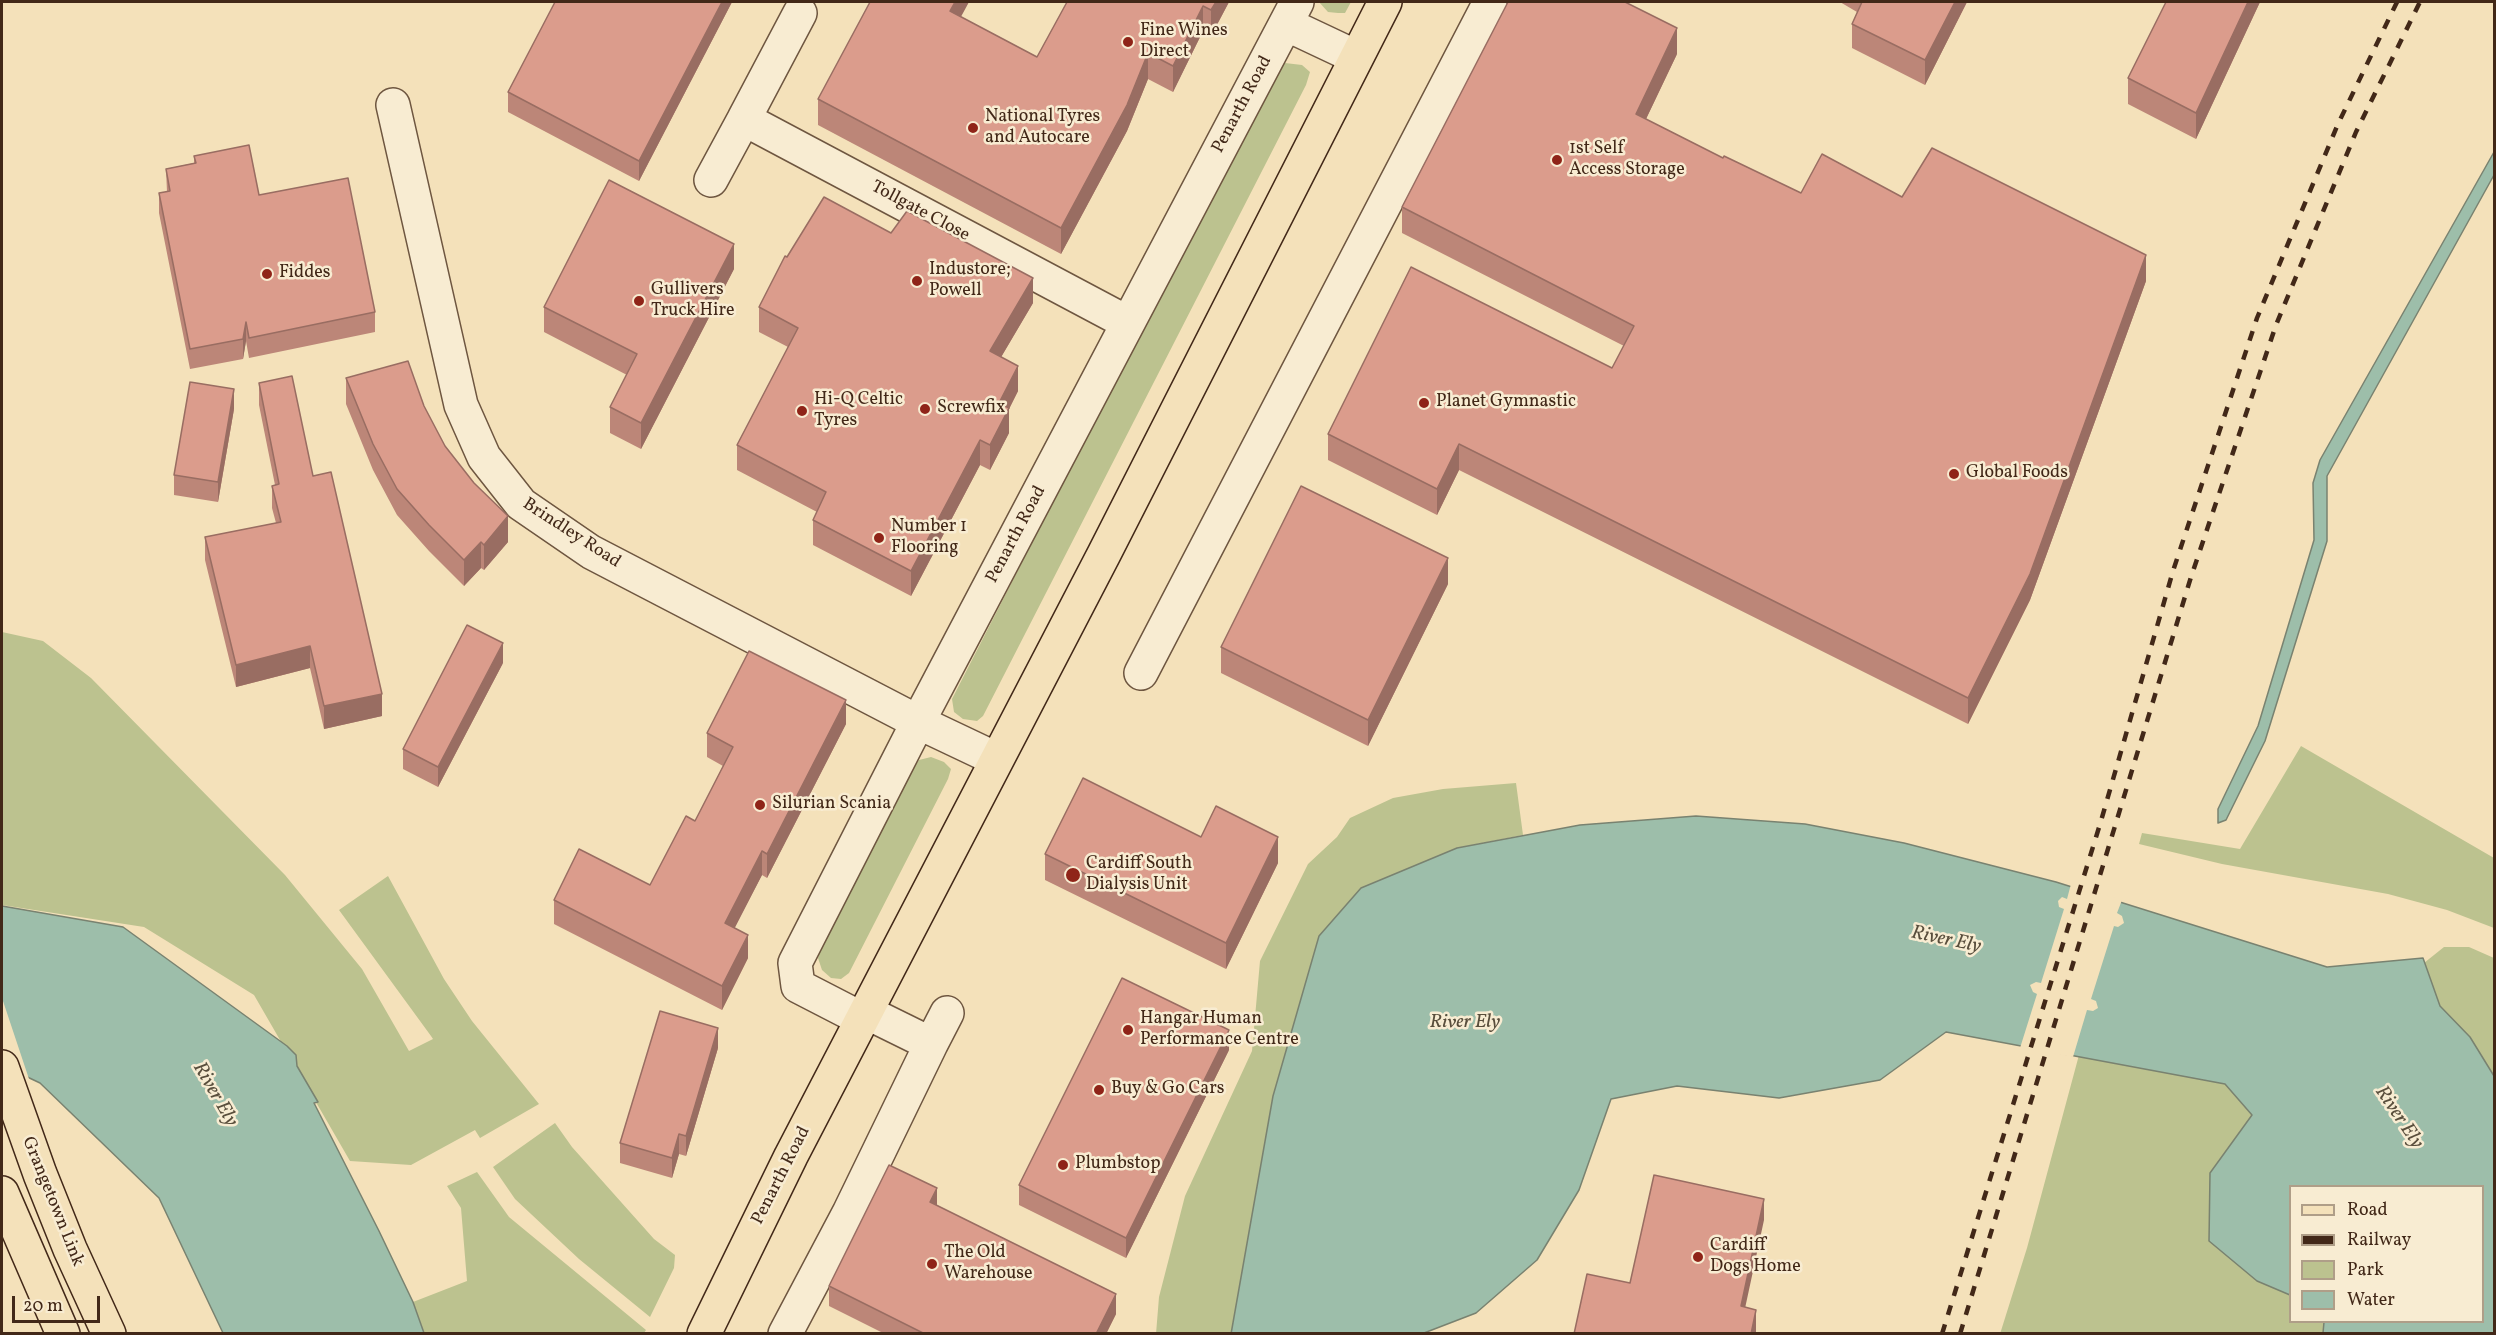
<!DOCTYPE html>
<style>
body{margin:0}
#map{position:relative;width:2496px;height:1335px;overflow:hidden;background:#f4e1ba;font-family:Vollkorn,serif}
canvas{display:block}
.frame{position:absolute;inset:0;border:3px solid #422818;pointer-events:none}
.legend{position:absolute;left:2289px;top:1185px;width:195px;height:138px;box-sizing:border-box;background:#f8ecd2;border:2px solid #af9e88;margin:0;padding:8px 10px;list-style:none;font-size:18px;color:#422818}
.legend li{display:flex;align-items:center;gap:12px;height:30px}
.legend b{width:30px;border:2px solid #af9e88}
.scale{position:absolute;left:12px;top:1296px;width:88px;height:27px;box-sizing:border-box;border:3px solid #422818;border-top:0;padding-left:8px;font-size:18px;line-height:21px;white-space:nowrap;color:#422818;-webkit-text-stroke:4px #f8ecd2;paint-order:stroke}
</style>
<div id="map">
<canvas width="2496" height="1335"></canvas>
<div class="frame"></div>
<ul class="legend">
<li><b style="height:8px;background:#f4e1ba"></b>Road</li>
<li><b style="height:8px;background:#422818"></b>Railway</li>
<li><b style="height:16px;background:#bcc28f"></b>Park</li>
<li><b style="height:16px;background:#9dbeaa"></b>Water</li>
</ul>
<div class="scale">20 m</div>
</div>
<script>
const g = document.querySelector('canvas').getContext('2d');
g.lineJoin = 'round';
function fillPath(path, color) { g.fillStyle = color; g.fill(path, 'evenodd'); }
const toPath = rows => new Path2D(rows.map(r => 'M' + r).join(''));
function stroke(path, color, width, dash) { g.strokeStyle = color; g.lineWidth = width; g.lineCap = dash ? 'butt' : 'round'; g.setLineDash(dash || []); g.stroke(path); }
function label(font, color, halo, rows, align = 'center') {
  g.font = font + ' Vollkorn,serif'; g.lineWidth = 5; g.setLineDash([]); g.textBaseline = 'middle'; g.strokeStyle = halo; g.fillStyle = color; for (const [text, x, y, turn = 0] of rows) {
    g.save(); g.translate(x, y); g.rotate((+turn || 0) * Math.PI / 180); g.textAlign = isNaN(turn) ? turn : align; if (halo) g.strokeText(text, 0, 0); g.fillText(text, 0, 0); g.restore();
  }
}
const green = toPath([
 [1319,2,1351,2,1345,13,1338,13,1328,12],
 [1285,63,1302,65,1310,72,1306,85,983,716,977,721,963,719,954,712,952,699,1274,70],
 [2,632,43,641,91,678,285,875,362,969,409,1051,433,1039,431,1036,339,910,388,876,444,979,472,1021,539,1104,480,1138,475,1130,411,1165,350,1161,254,995,144,927,2,905],
 [2301,746,2494,858,2494,928,2447,910,2388,894,2222,864,2139,844,2142,833,2240,849],
 [931,757,944,762,951,769,948,779,849,973,841,979,831,978,822,970,818,958,820,950,910,772,919,760],
 [1516,783,1523,835,1457,848,1231,1333,1156,1334,1159,1297,1185,1196,1252,1051,1260,961,1308,864,1337,837,1350,818,1393,798,1443,789],
 [2444,947,2469,947,2494,958,2494,1086,2441,1018,2424,963],
 [2079,1055,2225,1084,2252,1115,2210,1173,2257,1281,2290,1295,2290,1322,2324,1322,2323,1333,2000,1334,2027,1248],
 [555,1123,572,1147,654,1239,675,1255,674,1268,650,1317,579,1259,515,1199,493,1167],
 [477,1172,509,1217,646,1330,644,1333,424,1333,413,1302,467,1281,461,1208,447,1186]
]);
const water = toPath([
 [2494,152,2494,175,2327,476,2327,541,2265,741,2226,820,2218,823,2218,809,2258,726,2314,540,2313,483,2320,460,2494,152],
 [1696,816,1805,824,1904,843,2056,882,2327,967,2423,958,2440,1006,2470,1037,2494,1076,2494,1333,2323,1333,2324,1322,2482,1322,2482,1186,2290,1186,2290,1295,2257,1281,2209,1241,2210,1173,2252,1115,2225,1084,1946,1032,1880,1080,1779,1098,1677,1086,1611,1099,1579,1190,1537,1260,1476,1313,1424,1333,1231,1334,1273,1096,1319,936,1361,888,1457,848,1580,825,1696,816],
 [2,906,123,927,287,1046,296,1055,297,1066,318,1102,314,1103,379,1231,413,1302,424,1333,223,1333,159,1198,40,1083,2,1065,2,906]
]);
const pier = toPath([
 [2071,884,2122,900,2117,913,2122,916,2124,923,2118,927,2114,926,2091,999,2096,1001,2098,1008,2093,1011,2087,1010,2073,1057,2020,1048,2037,994,2033,992,2030,985,2036,982,2041,983,2064,909,2059,907,2058,901,2062,897,2067,899],
 [2,998,30,1082,2,1069]
]);
const minor = toPath([
 [1286,24,1356,57],
 [393,105,461,405,484,457,521,504,591,552,918,722,996,759],
 [744,119,800,13],
 [711,180,744,119,1128,323],
 [1141,673,1490,2],
 [862,1019,798,986,795,963,918,722,1297,2],
 [931,1044,947,1013],
 [785,1334,849,1213,931,1044,866,1012]
]);
const primary = toPath([
 [2,1067,40,1174,70,1249,109,1334],
 [2,1193,63,1334],
 [704,1334,791,1156,1104,554,1385,2]
]);
const rail = toPath([
 [1942,1334,2101,821,2173,571,2257,318,2338,124,2397,2],
 [1960,1334,2191,577,2276,325,2356,132,2420,2]
]);
const wall = toPath([
 [555,2,732,2,639,181,508,112,508,92],
 [1067,2,1229,2,1211,36,1203,31,1173,92,1148,79,1127,131,1061,254,818,125,818,99,960,17,1037,57],
 [1840,2,1967,2,1925,85,1852,48,1852,24,1857,12],
 [2166,2,2260,2,2196,139,2128,104,2128,78],
 [1677,54,1646,119,1723,158,1801,193,1902,197,2146,281,2030,600,1968,724,1459,470,1437,515,1328,460,1328,434,1612,368,1624,346,1402,233,1402,207],
 [194,156,259,195,375,312,375,332,249,358,246,341,243,359,190,369,159,213,159,193,167,192,166,169,194,163],
 [891,233,1033,303,1001,357,1018,391,1009,409,1009,433,990,470,980,465,911,596,813,545,813,520,817,512,737,470,737,445,788,347,759,332,759,307,787,257],
 [734,269,641,449,610,433,610,407,627,375,544,332,544,307],
 [346,378,445,446,508,542,484,570,481,568,464,586,429,551,397,515,373,470,346,404],
 [259,383,313,476,382,716,324,729,310,668,236,687,205,560,205,537,276,523,272,508,272,486,275,485,259,405],
 [234,409,218,502,174,495,174,475],
 [1448,584,1368,746,1221,673,1221,647],
 [503,663,438,787,403,769,403,749],
 [846,724,767,878,762,875,734,928,748,958,722,1010,554,924,554,900,650,885,695,821,723,766,707,757,707,733],
 [1201,837,1278,863,1226,969,1045,880,1045,854],
 [718,1048,686,1156,679,1154,672,1178,620,1163,620,1143],
 [1229,1050,1126,1258,1019,1205,1019,1185],
 [937,1205,1116,1314,1106,1334,885,1334,829,1306,829,1286]
]);
const shadedWall = toPath([
 [722,2,732,2,639,181,639,161],
 [955,2,969,2,950,37,950,11],
 [1216,2,1229,2,1211,36,1211,10],
 [1955,2,1967,2,1925,85,1925,60],
 [2248,2,2260,2,2196,139,2196,113],
 [1203,6,1203,31,1173,92,1173,66],
 [1677,28,1677,54,1636,140,1636,114],
 [1148,53,1148,79,1127,131,1061,254,1061,228],
 [734,244,734,269,641,449,641,423],
 [2146,255,2146,281,2030,600,1968,724,1968,698],
 [1033,278,1033,303,990,376,990,351],
 [246,322,246,341,243,359,243,339],
 [1018,366,1018,391,1009,409,1009,433,990,470,990,445,999,403],
 [234,389,234,409,218,502,218,482],
 [980,440,980,465,911,596,911,571],
 [1459,444,1459,470,1437,515,1437,489],
 [508,516,508,542,484,570,484,545],
 [481,542,481,568,464,586,464,560],
 [1448,558,1448,584,1368,746,1368,720],
 [503,643,503,663,438,787,438,767],
 [310,646,310,668,236,687,236,665],
 [382,694,382,716,324,729,324,706],
 [846,700,846,724,767,878,767,854],
 [1278,837,1278,863,1226,969,1226,943],
 [762,851,762,875,725,947,725,923],
 [748,935,748,958,722,1010,722,986],
 [718,1028,718,1048,686,1156,686,1136],
 [1229,1030,1229,1050,1126,1258,1126,1238],
 [679,1134,679,1154,672,1178,672,1158],
 [937,1188,937,1208,930,1202],
 [1764,1199,1764,1220,1741,1327,1741,1306],
 [1116,1294,1116,1314,1106,1334,1096,1334],
 [1756,1310,1756,1334,1751,1334]
]);
const building = toPath([
 [555,2,722,2,639,161,508,92,555,2],
 [870,2,955,2,950,11,1037,57,1067,2,1216,2,1211,10,1203,6,1173,66,1148,53,1127,105,1061,228,818,99,870,2],
 [1508,2,1625,2,1677,28,1636,114,1723,158,1724,156,1801,193,1822,154,1902,197,1932,148,2146,255,2030,574,1968,698,1459,444,1437,489,1328,434,1411,267,1612,368,1634,326,1402,207,1508,2],
 [1862,2,1955,2,1925,60,1852,24,1862,2],
 [2166,2,2248,2,2196,113,2128,78,2166,2],
 [249,145,259,195,348,178,375,312,249,338,246,322,243,339,190,349,159,193,170,191,166,169,196,163,194,156,249,145],
 [609,180,734,244,641,423,610,407,637,354,544,307,609,180],
 [824,197,891,233,907,211,1033,278,990,351,1018,366,999,403,1009,408,990,445,980,440,911,571,813,520,826,492,737,445,798,328,759,307,785,256,787,257,824,197],
 [408,361,424,406,445,446,474,483,508,516,484,545,481,542,464,560,429,525,397,489,373,444,346,378,408,361],
 [292,376,313,476,331,472,382,694,324,706,310,646,236,665,205,537,281,522,272,486,279,484,259,383,292,376],
 [190,382,234,389,218,482,174,475,190,382],
 [1301,486,1448,558,1368,720,1221,647,1301,486],
 [467,625,503,643,438,767,403,749,467,625],
 [749,651,846,700,767,854,762,851,725,923,748,935,722,986,554,900,579,849,650,885,686,816,695,821,733,747,707,733,749,651],
 [1083,778,1201,837,1216,806,1278,837,1226,943,1045,854,1083,778],
 [1122,978,1229,1030,1126,1238,1019,1185,1122,978],
 [660,1011,718,1028,686,1136,679,1134,672,1158,620,1143,660,1011],
 [889,1165,937,1188,930,1202,1116,1294,1096,1334,925,1334,829,1286,889,1165],
 [1654,1175,1764,1199,1741,1306,1756,1310,1751,1334,1574,1334,1587,1274,1630,1283,1654,1175]
]);
const markers = [
 [1128,42,6,"#8f2418"],
 [973,128,6,"#8f2418"],
 [1557,160,6,"#8f2418"],
 [267,274,6,"#8f2418"],
 [917,281,6,"#8f2418"],
 [639,301,6,"#8f2418"],
 [1424,403,6,"#8f2418"],
 [925,409,6,"#8f2418"],
 [802,411,6,"#8f2418"],
 [1954,474,6,"#8f2418"],
 [879,538,6,"#8f2418"],
 [760,805,6,"#8f2418"],
 [1073,875,8,"#8f2418"],
 [1128,1030,6,"#8f2418"],
 [1099,1090,6,"#8f2418"],
 [1063,1165,6,"#8f2418"],
 [1698,1257,6,"#8f2418"],
 [932,1264,6,"#8f2418"]
];
const poiNames = [
 ["Fine Wines",1140,32],
 ["Direct",1140,53],
 ["National Tyres",985,118],
 ["and Autocare",985,139],
 ["1st Self",1569,150],
 ["Access Storage",1569,171],
 ["Industore;",929,271],
 ["Powell",929,292],
 ["Fiddes",279,274],
 ["Gullivers",651,291],
 ["Truck Hire",651,312],
 ["Hi-Q Celtic",814,401],
 ["Tyres",814,422],
 ["Planet Gymnastic",1436,403],
 ["Screwfix",937,409],
 ["Global Foods",1966,474],
 ["Number 1",891,528],
 ["Flooring",891,549],
 ["Silurian Scania",772,805],
 ["Cardiff South",1086,865],
 ["Dialysis Unit",1086,886],
 ["Hangar Human",1140,1020],
 ["Performance Centre",1140,1041],
 ["Buy & Go Cars",1111,1090],
 ["Plumbstop",1075,1165],
 ["Cardiff",1710,1247],
 ["Dogs Home",1710,1268],
 ["The Old",944,1254],
 ["Warehouse",944,1275]
];
const streetNames = [
 ["Penarth Road",1243,105,-62],
 ["Tollgate Close",920,212,28],
 ["Brindley Road",571,534,33],
 ["Penarth Road",1017,535,-62],
 ["Penarth Road",782,1176,-63],
 ["Grangetown Link",52,1202,68]
];
const waterNames = [
 ["River Ely",1946,941,12],
 ["River Ely",1465,1023],
 ["River Ely",214,1095,60],
 ["River Ely",2398,1118,56]
];
fillPath(green, '#bcc28f');
fillPath(water, '#9dbeaa');
stroke(water, '#798270', 1.5);
fillPath(pier, '#f4e1ba');
stroke(minor, '#6e5640', 36);
stroke(primary, '#422818', 36);
stroke(minor, '#f8ecd2', 33);
stroke(primary, '#f4e1ba', 33);
stroke(rail, '#422818', 4.5, [10, 10]);
fillPath(wall, '#bc8678');
fillPath(shadedWall, '#996d62');
fillPath(building, '#db9c8c');
stroke(building, '#996d62', 1.5);
for (const [x, y, r, color] of markers) { const dot = new Path2D(); dot.arc(x, y, r, 0, 2 * Math.PI); g.fillStyle = color; g.fill(dot); stroke(dot, '#f8ecd2', 2); }
label('18px', '#422818', '#f8ecd2', poiNames, 'left');
label('18px', '#422818', '#f8ecd2', streetNames);
label('italic 20px', '#594e3c', '#f8ecd2', waterNames);
</script>
